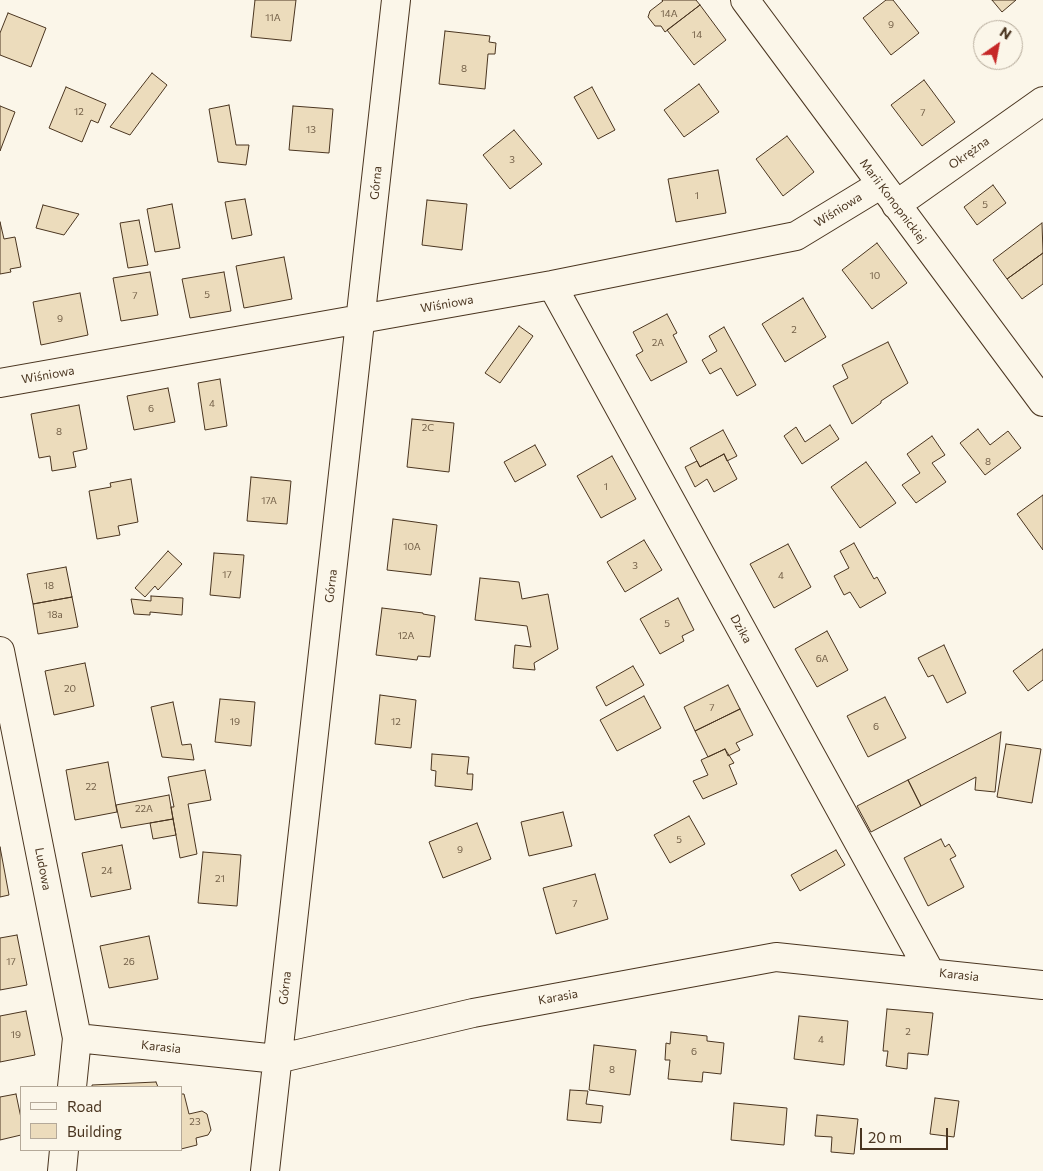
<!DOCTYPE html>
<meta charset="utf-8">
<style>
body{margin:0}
#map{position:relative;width:1043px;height:1171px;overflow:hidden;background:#fbf6e9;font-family:Commissioner,sans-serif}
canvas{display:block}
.legend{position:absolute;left:20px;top:1086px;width:162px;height:65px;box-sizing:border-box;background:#fbf6e9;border:1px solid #b4a999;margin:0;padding:6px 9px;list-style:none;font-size:15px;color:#4a3520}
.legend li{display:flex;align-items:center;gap:10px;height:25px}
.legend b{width:25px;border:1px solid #b4a999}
.north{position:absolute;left:973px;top:20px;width:50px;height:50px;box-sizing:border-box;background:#fbf6e9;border:1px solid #b4a999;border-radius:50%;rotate:33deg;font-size:14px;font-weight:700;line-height:20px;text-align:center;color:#4a3520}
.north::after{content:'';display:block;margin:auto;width:18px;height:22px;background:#c62828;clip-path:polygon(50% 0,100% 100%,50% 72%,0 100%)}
.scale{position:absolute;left:860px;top:1128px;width:88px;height:22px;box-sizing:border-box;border:2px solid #4a3520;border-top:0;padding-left:6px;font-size:15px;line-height:18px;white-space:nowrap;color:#4a3520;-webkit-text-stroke:4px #fbf6e9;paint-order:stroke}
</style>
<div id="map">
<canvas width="1043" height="1171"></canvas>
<ul class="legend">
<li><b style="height:6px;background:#fbf6e9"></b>Road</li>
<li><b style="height:14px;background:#ecdcbc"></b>Building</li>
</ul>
<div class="north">N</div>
<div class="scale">20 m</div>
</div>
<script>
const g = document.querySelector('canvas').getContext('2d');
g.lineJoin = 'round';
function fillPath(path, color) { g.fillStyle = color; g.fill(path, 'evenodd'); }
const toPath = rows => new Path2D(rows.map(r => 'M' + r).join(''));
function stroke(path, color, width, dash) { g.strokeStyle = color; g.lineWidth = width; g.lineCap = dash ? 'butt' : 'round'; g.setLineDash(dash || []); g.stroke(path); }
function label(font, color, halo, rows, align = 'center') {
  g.font = font + ' Commissioner,sans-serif'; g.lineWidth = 4; g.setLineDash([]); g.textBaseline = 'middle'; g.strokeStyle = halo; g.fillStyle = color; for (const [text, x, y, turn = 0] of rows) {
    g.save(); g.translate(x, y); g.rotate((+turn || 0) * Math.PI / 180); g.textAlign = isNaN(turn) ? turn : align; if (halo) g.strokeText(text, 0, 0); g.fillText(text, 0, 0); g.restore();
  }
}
const building = toPath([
 [255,0,296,0,291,41,251,37,255,0],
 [662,0,696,0,700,5,665,32,661,26,655,26,648,17,650,11,663,1,662,0],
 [886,0,893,0,919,33,891,55,863,18,886,0],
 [992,0,1016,0,1002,12,992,0],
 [700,5,726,40,694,65,667,30,700,5],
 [8,13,46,28,31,67,0,55,0,33,8,13],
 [445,31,490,36,489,42,496,43,495,54,488,54,485,89,439,84,445,31],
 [152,73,167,85,130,135,110,127,152,73],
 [924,80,955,122,922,146,891,105,924,80],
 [699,84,719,112,684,137,664,110,699,84],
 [66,87,106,104,98,123,91,120,82,142,49,128,66,87],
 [592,87,615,130,598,139,574,97,592,87],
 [229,105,236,145,249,145,246,165,218,162,209,109,229,105],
 [0,106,15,112,0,151,0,106],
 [293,106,333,109,329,153,289,150,293,106],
 [514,130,542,164,510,189,483,155,514,130],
 [787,136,814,172,783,196,756,159,787,136],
 [718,170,726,213,676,222,668,179,718,170],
 [993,185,1006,203,977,225,964,207,993,185],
 [245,199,252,235,232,239,225,202,245,199],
 [427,200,467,204,462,250,422,245,427,200],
 [172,204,180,248,155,252,147,209,172,204],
 [43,205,79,214,64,235,36,228,43,205],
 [139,220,148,265,128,268,120,223,139,220],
 [0,222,4,239,15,237,21,267,10,269,11,272,0,274,0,222],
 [1042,223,1043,253,1007,279,993,260,1042,223],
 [877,243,907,283,872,309,842,270,877,243],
 [1043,253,1043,284,1022,299,1007,279,1043,253],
 [284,257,292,299,244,308,236,266,284,257],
 [150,272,158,315,121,321,113,278,150,272],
 [224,272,231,311,190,318,182,279,224,272],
 [80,293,88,335,41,345,33,302,80,293],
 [803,298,826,337,785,362,762,324,803,298],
 [667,314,677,333,673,335,687,362,651,381,636,355,643,351,633,332,667,314],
 [519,326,533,336,500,383,485,373,519,326],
 [724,327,756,385,737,396,721,368,710,374,702,360,717,351,709,336,724,327],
 [888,342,908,383,881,401,881,403,852,424,833,386,848,378,842,365,888,342],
 [220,379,227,426,205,430,198,383,220,379],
 [168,388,175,422,134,430,127,396,168,388],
 [79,405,87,449,73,452,76,467,52,471,50,456,39,458,31,414,79,405],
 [412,419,454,423,449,472,407,467,412,419],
 [830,425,839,439,802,464,784,436,796,427,805,442,830,425],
 [978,429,990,445,1008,431,1021,448,985,475,960,443,978,429],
 [723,430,737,456,727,461,724,454,700,467,690,448,723,430],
 [932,436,945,455,932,463,946,482,916,503,902,485,920,473,907,454,932,436],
 [535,445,546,465,515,482,504,462,535,445],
 [724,454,737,479,714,492,707,479,695,487,685,467,697,461,700,467,724,454],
 [612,456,636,499,601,518,577,476,612,456],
 [866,462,896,503,860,528,831,487,866,462],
 [251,477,291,481,287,524,247,521,251,477],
 [131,479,138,522,118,526,120,535,97,539,89,491,111,487,110,483,131,479],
 [1043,495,1043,550,1017,514,1043,495],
 [393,519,437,525,431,575,387,570,393,519],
 [644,540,662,570,625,592,607,562,644,540],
 [854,543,874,579,877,577,886,593,860,608,850,592,844,595,834,576,849,568,840,551,854,543],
 [788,544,811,587,774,608,750,564,788,544],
 [168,551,182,564,158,590,155,586,145,597,135,588,168,551],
 [214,553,244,555,240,598,210,595,214,553],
 [66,567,72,597,33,604,27,574,66,567],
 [480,578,519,582,522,599,548,594,558,649,534,663,535,670,513,668,515,645,531,647,527,626,475,620,480,578],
 [151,596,183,598,182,615,150,612,150,615,134,614,131,599,151,601,151,596],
 [72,597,78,627,38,634,33,604,72,597],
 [678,598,694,630,682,636,684,641,660,654,640,619,678,598],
 [382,608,423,613,423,614,435,616,430,657,418,656,417,660,376,655,382,608],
 [827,631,848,670,817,687,795,649,827,631],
 [944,645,966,693,947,703,933,675,928,677,918,658,944,645],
 [1043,649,1043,680,1028,691,1013,671,1043,649],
 [85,663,94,706,54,715,45,671,85,663],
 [633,666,644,685,606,706,596,687,633,666],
 [728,685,740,709,695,731,684,707,728,685],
 [380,695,416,700,411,748,375,744,380,695],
 [644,696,661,728,617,751,600,720,644,696],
 [885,697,906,738,868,757,847,716,885,697],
 [220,699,255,702,251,746,215,742,220,699],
 [173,702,182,745,191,744,194,760,162,757,151,707,173,702],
 [740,709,753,735,736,743,740,750,728,756,725,749,708,757,695,731,740,709],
 [1001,732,995,792,975,790,976,777,921,806,908,780,1001,732],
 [1006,744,1041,749,1032,803,997,797,1006,744],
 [725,749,734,763,729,765,737,784,703,799,693,781,708,775,701,760,725,749],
 [432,754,469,757,467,774,473,774,472,790,435,786,436,771,431,770,432,754],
 [108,762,117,812,75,820,66,770,108,762],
 [205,770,211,800,188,804,197,854,180,858,171,807,174,807,168,777,205,770],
 [908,780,921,806,871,832,857,806,908,780],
 [169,795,173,819,121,828,116,805,169,795],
 [563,812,572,846,529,856,521,822,563,812],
 [689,816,705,844,670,863,654,835,689,816],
 [173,819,176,835,153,839,150,823,173,819],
 [477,823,491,859,443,878,429,842,477,823],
 [941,839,945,847,949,844,956,856,950,859,964,887,928,906,904,858,941,839],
 [122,845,131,889,91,897,82,853,122,845],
 [0,847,9,895,0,897,0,847],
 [836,850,845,865,800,891,791,875,836,850],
 [203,852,241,855,237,906,198,903,203,852],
 [595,874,608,919,556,934,543,888,595,874],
 [17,935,27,985,0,990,0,938,17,935],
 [149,936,158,979,109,988,100,946,149,936],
 [887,1009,933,1013,928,1055,908,1053,907,1069,886,1066,888,1051,883,1051,887,1009],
 [26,1011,35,1055,0,1062,0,1016,26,1011],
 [799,1016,848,1021,844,1065,794,1059,799,1016],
 [671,1032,707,1036,707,1041,724,1043,721,1074,703,1072,702,1082,668,1079,670,1060,665,1060,666,1043,670,1044,671,1032],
 [594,1045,636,1050,630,1095,589,1090,594,1045],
 [156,1082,158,1087,92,1087,92,1085,156,1082],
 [570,1090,588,1091,586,1104,603,1106,601,1123,567,1120,570,1090],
 [16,1094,21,1118,21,1135,0,1140,0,1097,16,1094],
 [181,1094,184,1094,189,1114,202,1111,207,1114,211,1130,208,1135,196,1138,197,1145,181,1149,181,1094],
 [935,1098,959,1101,954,1137,930,1134,935,1098],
 [734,1103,787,1108,784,1145,731,1140,734,1103],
 [817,1115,858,1119,854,1154,831,1152,832,1137,815,1136,817,1115]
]);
const minor = toPath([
 [745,0,1043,402],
 [896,205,1043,101],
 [552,285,930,972],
 [0,383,552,285,796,236,880,185],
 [0,651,77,1038,72,1087],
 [77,1038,277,1059,473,1013,776,957,1043,985],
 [62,1171,64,1150],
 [265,1171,396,0]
]);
const numberNames = [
 ["14A",669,14],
 ["11A",273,18],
 ["9",891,25],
 ["14",697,35],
 ["8",464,69],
 ["12",79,112],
 ["7",923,113],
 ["13",311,130],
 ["3",512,160],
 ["1",697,196],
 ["5",985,205],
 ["10",875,276],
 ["5",207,295],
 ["7",135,296],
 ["9",60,319],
 ["2",794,330],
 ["2A",658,343],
 ["4",212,404],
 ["6",151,409],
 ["2C",428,428],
 ["8",59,432],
 ["8",988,462],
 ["1",606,487],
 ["17A",269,501],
 ["10A",412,547],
 ["3",635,566],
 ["17",227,575],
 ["4",781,576],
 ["18",49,586],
 ["18a",55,615],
 ["5",667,624],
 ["12A",406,636],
 ["6A",822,659],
 ["20",70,689],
 ["7",712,708],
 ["19",235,722],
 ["12",396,722],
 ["6",876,727],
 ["22",91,787],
 ["22A",144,809],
 ["5",679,840],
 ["9",460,850],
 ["24",107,871],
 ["21",220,879],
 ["7",575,904],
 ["17",11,962],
 ["26",129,962],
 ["2",908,1032],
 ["19",16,1035],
 ["4",821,1040],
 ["6",694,1052],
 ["8",612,1070],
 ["23",195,1122]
];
const streetNames = [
 ["Okrężna",969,153,-35],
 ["Górna",376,183,-84],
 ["Marii Konopnickiej",893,201,53],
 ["Wiśniowa",838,210,-32],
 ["Wiśniowa",447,304,-10],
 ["Wiśniowa",48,375,-10],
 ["Górna",331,586,-83],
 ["Dzika",741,629,61],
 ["Ludowa",43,869,79],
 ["Karasia",959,975,6],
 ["Górna",285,988,-83],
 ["Karasia",558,997,-10],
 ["Karasia",161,1047,6]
];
fillPath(building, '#ecdcbc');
stroke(building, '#4a3520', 1);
stroke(minor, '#4a3520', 30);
stroke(minor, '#fbf6e9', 28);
label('10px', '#725f47', null, numberNames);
label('12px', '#4a3520', '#fbf6e9', streetNames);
</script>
